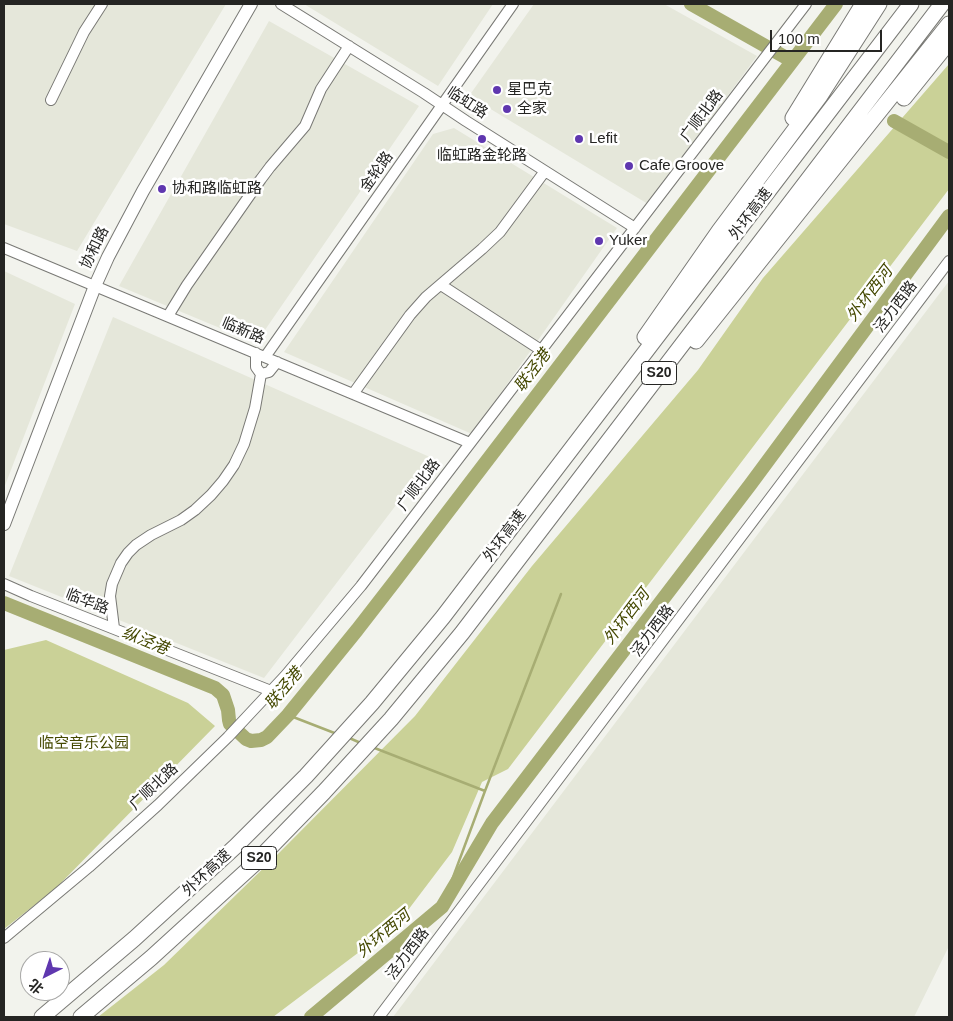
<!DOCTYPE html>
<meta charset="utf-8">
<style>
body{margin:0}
#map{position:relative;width:953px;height:1021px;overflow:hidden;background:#f2f3ed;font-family:Arial,"Noto Sans SC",sans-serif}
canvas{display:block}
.frame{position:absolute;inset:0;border:5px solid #252523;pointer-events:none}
.north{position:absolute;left:20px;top:951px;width:50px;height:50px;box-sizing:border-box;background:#fff;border:1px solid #a8a8a7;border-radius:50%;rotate:221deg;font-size:14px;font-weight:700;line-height:20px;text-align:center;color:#252523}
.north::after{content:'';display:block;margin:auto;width:18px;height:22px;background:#5f37af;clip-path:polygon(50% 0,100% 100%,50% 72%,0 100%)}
.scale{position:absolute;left:770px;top:30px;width:112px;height:22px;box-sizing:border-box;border:2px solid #252523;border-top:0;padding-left:6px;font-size:15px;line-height:18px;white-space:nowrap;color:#252523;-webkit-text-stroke:4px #fff;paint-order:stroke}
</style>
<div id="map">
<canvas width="953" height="1021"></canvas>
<div class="frame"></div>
<div class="north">北</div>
<div class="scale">100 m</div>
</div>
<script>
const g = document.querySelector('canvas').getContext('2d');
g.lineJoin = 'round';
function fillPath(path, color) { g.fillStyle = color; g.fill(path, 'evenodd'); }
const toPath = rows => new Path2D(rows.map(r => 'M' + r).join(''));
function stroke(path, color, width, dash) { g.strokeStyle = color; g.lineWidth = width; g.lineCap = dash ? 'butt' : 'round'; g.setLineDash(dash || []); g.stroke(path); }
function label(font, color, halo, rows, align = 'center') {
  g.font = font + ' Arial,"Noto Sans SC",sans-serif'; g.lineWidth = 5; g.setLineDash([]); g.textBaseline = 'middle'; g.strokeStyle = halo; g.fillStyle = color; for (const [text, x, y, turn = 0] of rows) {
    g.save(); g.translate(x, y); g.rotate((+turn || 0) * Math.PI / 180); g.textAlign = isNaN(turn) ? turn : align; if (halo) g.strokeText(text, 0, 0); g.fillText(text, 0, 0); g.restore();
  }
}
const built = toPath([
 [4,4,226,4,77,251,4,224],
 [304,4,493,4,438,86],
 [534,4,664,4,757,56,648,204,469,96],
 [269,21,419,106,256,343,119,286],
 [454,128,617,228,472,434,284,352,433,134],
 [4,271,75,304,4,488],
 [949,281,949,946,914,1017,393,1017],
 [113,317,432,458,264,678,9,576]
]);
const green = toPath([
 [949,64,949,189,508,769,482,782,452,852,399,922,273,1017,98,1017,164,965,277,855,415,716,532,566,698,370,763,278],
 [46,640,188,703,215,726,55,889,4,929,4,650]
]);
const stream = toPath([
 [288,715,337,734],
 [347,737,363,744],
 [372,747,485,791],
 [442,907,485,791,561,594]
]);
const river = toPath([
 [691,4,792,61],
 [894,121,949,152],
 [4,603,215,688,223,695,228,710,229,720,230,724,246,739,251,741,261,740,267,737,288,715,357,630,395,581,836,4],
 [311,1017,442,907,492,823,750,485,949,216]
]);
const minor = toPath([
 [281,4,424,93,466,121,635,228],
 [51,100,84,32,102,4],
 [4,248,470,443],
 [441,285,541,350],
 [168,316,187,285,261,179,270,167,305,126,321,89,349,46],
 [256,353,256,367,261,374,269,372,277,362],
 [265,357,513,4],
 [353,394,410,315,426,297,482,249,500,232,545,171],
 [4,584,31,596,271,691],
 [114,628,110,596,112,584,121,563,128,553,136,545,151,535,181,520,195,510,211,495,223,481,234,465,244,444,255,408,261,374],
 [4,938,89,867,158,805,228,737,285,676,361,586,806,4],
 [379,1017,949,261]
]);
const major = toPath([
 [4,524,95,286,108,257,143,191,251,4]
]);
const highway = toPath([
 [904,98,949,42],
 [793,118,863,4],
 [645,337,719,231,820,96,879,4],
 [696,341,949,24],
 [42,1017,134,939,236,846,306,776,372,703,443,617,911,4],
 [81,1017,151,958,253,865,324,792,391,719,462,633,942,4]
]);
const markers = [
 [497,90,5,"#5f37af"],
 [507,109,5,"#5f37af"],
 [482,139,5,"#5f37af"],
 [579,139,5,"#5f37af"],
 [629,166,5,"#5f37af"],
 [162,189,5,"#5f37af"],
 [599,241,5,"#5f37af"]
];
const shields = [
 [659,373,35],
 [259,858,35]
];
const shieldNames = [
 ["S20",659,373],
 ["S20",259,858]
];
const poiNames = [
 ["星巴克",507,90],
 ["全家",517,109],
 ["Lefit",589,139],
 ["临虹路金轮路",482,156,"center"],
 ["Cafe Groove",639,166],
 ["协和路临虹路",172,189],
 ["Yuker",609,241]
];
const streetNames = [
 ["临虹路",467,103,33],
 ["广顺北路",702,116,-53],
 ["金轮路",377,172,-55],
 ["外环高速",751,214,-53],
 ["协和路",95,248,-64],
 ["泾力西路",896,307,-53],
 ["临新路",243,331,23],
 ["广顺北路",419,485,-53],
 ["外环高速",505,536,-53],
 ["临华路",87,602,21],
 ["泾力西路",653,631,-53],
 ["广顺北路",154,787,-43],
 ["外环高速",207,873,-43],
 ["泾力西路",408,954,-53]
];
const parkNames = [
 ["临空音乐公园",84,744]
];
const waterNames = [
 ["外环西河",870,294,-53],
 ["联泾港",533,371,-53],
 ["外环西河",627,617,-53],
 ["纵泾港",145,641,22],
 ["联泾港",284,689,-50],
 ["外环西河",384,934,-40]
];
fillPath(built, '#e5e7da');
fillPath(green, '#cad197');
stroke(stream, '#a7ad73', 2.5);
stroke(river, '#a7ad73', 14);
stroke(minor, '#797975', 12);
stroke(major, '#797975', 14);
stroke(highway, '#797975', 17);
stroke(minor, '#fff', 10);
stroke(major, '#fff', 12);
stroke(highway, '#fff', 15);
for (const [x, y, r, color] of markers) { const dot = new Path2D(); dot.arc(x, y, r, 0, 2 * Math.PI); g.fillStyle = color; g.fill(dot); stroke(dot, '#fff', 2); }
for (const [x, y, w] of shields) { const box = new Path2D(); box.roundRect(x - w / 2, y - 11.5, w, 23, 4); g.fillStyle = '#fff'; g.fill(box); stroke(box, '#252523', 1); }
label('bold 14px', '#252523', null, shieldNames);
label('15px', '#252523', '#fff', poiNames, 'left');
label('15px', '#252523', '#fff', streetNames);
label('15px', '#454900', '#fff', parkNames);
label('italic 16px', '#444800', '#fff', waterNames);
</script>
